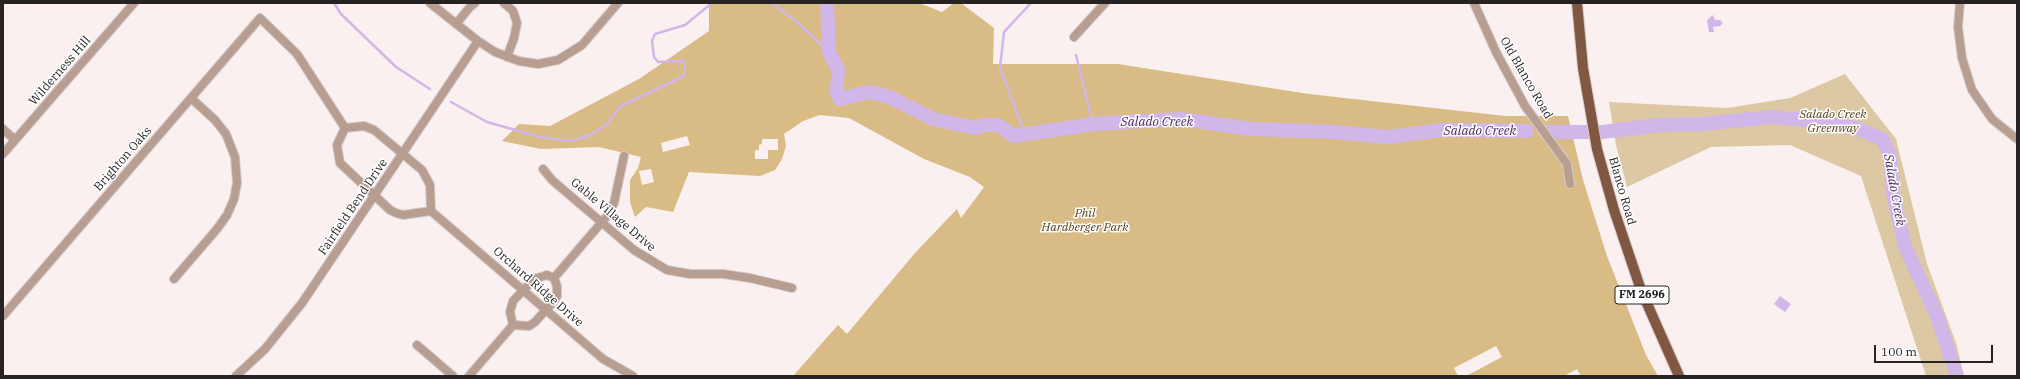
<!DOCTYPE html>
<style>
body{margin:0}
#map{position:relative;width:2020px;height:379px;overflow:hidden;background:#fbf0f0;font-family:"IBM Plex Serif",serif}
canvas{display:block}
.frame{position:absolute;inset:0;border:4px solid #272323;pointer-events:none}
.scale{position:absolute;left:1874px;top:345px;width:119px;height:18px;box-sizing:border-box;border:2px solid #272323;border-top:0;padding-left:5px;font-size:12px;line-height:14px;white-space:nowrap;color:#272323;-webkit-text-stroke:3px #fff;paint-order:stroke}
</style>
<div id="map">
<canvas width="2020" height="379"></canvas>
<div class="frame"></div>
<div class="scale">100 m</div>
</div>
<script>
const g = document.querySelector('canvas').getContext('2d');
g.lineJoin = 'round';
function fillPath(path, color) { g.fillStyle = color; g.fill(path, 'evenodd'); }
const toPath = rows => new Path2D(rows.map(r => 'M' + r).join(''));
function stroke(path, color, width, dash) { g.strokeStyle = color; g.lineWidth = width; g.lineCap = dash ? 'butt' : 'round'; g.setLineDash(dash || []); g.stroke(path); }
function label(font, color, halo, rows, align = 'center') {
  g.font = font + ' "IBM Plex Serif",serif'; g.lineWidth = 3; g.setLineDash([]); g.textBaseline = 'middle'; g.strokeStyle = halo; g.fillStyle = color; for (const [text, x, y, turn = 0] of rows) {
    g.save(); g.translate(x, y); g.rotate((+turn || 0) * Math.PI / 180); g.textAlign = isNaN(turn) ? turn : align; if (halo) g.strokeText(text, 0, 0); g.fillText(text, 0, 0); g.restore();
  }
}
const green = toPath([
 [1845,74,1896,139,1927,264,1956,343,1964,376,1926,376,1861,176,1790,145,1711,147,1627,187,1616,145,1609,102,1727,108,1790,98]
]);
const forest = toPath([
 [709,3,919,3,942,12,954,3,961,3,994,28,993,64,1118,64,1309,94,1505,116,1568,116,1583,180,1607,256,1646,355,1658,376,1581,376,1577,369,1564,376,1466,376,1502,357,1496,346,1454,368,1458,376,793,376,838,325,847,334,915,253,957,209,961,218,984,187,970,177,924,159,849,118,820,115,803,121,784,134,786,146,782,159,775,170,760,176,689,172,673,212,646,207,635,217,630,202,630,180,638,168,641,157,599,147,541,149,502,141,519,124,550,126,639,79,709,31],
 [687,136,690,145,663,152,661,143],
 [762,139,778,139,778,150,768,150,768,159,755,159,755,150,759,150,759,145,762,144],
 [651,169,654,182,642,185,639,171]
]);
const water = toPath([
 [1713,15,1715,20,1720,20,1723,23,1720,26,1713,27,1714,32,1709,32,1707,20],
 [1780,296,1791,304,1785,312,1774,304]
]);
const stream = toPath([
 [334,3,341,14,396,67,430,89],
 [772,3,796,21,829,52],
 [1076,55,1093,124],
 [451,102,487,122,540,137,571,141,590,135,606,125,621,106,684,76,685,65,682,61,658,62,654,57,652,41,655,34,685,25,712,3],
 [1026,136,1000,68,1004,32,1031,3]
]);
const river = toPath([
 [827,3,829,52,838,70,838,74],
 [837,83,837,93,840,99,869,92,889,97,933,119,975,128,983,125,998,125,1014,136,1093,124,1181,119,1251,129,1333,132,1388,137,1443,130,1527,131],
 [1549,132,1602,132,1660,125,1702,124,1771,117,1821,121,1856,128,1882,139,1890,155,1893,193,1905,247,1937,316,1957,376]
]);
const minor = toPath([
 [430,3,478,41,495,52,519,61,538,64,558,60,582,45,618,3],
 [504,3,513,11,517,23,514,38,507,57],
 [1474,3,1496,52,1525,106,1567,164,1570,184],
 [1960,3,1958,27,1962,58,1972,90,1992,119,2017,139],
 [456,24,470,7,475,3],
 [1074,37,1105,3],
 [3,129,15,140],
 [3,154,134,3],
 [543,169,552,180,634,250,667,270,690,274,723,274,750,278,792,288],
 [431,211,430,185,422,170,374,130,364,126,345,128,337,145,340,163,390,210,396,213,403,215,431,211,603,359,633,376],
 [547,275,554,278,557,286,557,296,554,301,535,322,529,326,513,325,510,312,513,301,534,279,547,275],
 [554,278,607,216,614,203,624,156],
 [174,279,217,229,227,215,234,199,237,183,235,157,226,134,215,120,191,98],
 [3,316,260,18,297,54,345,128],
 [417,345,453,376],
 [236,376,265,349,302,303,478,41],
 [469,376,513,325]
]);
const primary = toPath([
 [1577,3,1583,68,1597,149,1614,210,1641,290,1679,376]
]);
const shields = [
 [1642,295,54]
];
const shieldNames = [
 ["FM 2696",1642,295]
];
const streetNames = [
 ["Wilderness Hill",60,71,-49],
 ["Old Blanco Road",1526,78,60],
 ["Brighton Oaks",123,159,-49],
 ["Blanco Road",1622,191,74],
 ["Fairfield Bend Drive",353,207,-56],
 ["Gable Village Drive",613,215,40],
 ["Orchard Ridge Drive",538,287,41]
];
const parkNames = [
 ["Salado Creek",1833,115],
 ["Greenway",1833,129],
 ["Phil",1085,214],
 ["Hardberger Park",1085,228]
];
const waterNames = [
 ["Salado Creek",1157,122],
 ["Salado Creek",1480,131],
 ["Salado Creek",1894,190,80]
];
fillPath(green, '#dcc8a3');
fillPath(forest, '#d9bb86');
fillPath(water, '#d1b6e9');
stroke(stream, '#d1b6e9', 2.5);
stroke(river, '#d1b6e9', 14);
stroke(minor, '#d5cbcb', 10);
stroke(primary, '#d5cbcb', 12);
stroke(minor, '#b79e91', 8);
stroke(primary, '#815741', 10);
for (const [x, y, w] of shields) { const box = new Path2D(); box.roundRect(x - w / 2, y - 9, w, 18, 3); g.fillStyle = '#fff'; g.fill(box); stroke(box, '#272323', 1); }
label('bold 11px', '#272323', null, shieldNames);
label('12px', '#272323', '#fff', streetNames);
label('italic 12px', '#513d13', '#fff', parkNames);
label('italic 13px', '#4a2763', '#fff', waterNames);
</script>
